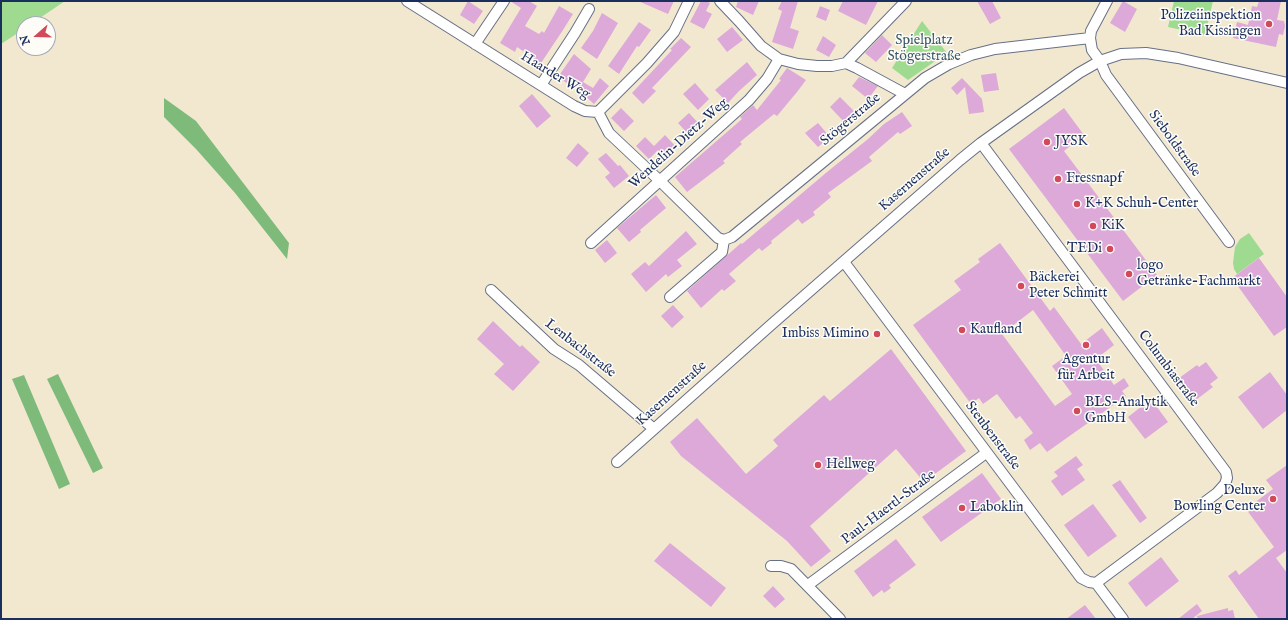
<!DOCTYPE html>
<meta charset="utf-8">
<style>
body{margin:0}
#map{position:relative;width:1288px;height:620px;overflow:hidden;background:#f2e8cf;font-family:"IM FELL English",serif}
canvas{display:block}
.frame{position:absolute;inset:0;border:2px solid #1b2f5e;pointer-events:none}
.north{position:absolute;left:16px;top:16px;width:40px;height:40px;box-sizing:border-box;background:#fdfcf7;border:1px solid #a3aaba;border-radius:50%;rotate:250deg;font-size:11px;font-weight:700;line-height:16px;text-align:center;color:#1b2f5e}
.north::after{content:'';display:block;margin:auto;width:14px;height:18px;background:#d1495b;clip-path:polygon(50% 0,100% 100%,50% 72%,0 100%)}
</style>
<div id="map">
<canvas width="1288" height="620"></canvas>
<div class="frame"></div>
<div class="north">N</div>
</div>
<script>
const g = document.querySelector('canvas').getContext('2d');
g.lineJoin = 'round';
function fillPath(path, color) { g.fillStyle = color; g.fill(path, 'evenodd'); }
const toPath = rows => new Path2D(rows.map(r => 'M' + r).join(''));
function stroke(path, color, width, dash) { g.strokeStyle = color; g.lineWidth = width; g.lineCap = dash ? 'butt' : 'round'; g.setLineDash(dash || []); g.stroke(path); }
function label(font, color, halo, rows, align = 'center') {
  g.font = font + ' "IM FELL English",serif'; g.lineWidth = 3; g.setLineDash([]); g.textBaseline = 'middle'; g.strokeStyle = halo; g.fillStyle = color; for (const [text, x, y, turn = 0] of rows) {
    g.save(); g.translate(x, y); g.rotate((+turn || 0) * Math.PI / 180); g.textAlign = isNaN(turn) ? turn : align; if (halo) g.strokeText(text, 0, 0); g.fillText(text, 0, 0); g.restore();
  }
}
const green = toPath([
 [1,1,65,1,31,24,24,24,24,29,1,44],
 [1174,1,1213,1,1205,35,1168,27],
 [922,21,947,53,908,80,892,68],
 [1249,233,1264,254,1237,274,1234,269,1233,263,1235,247,1240,239]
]);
const forest = toPath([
 [164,98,196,121,289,243,287,259,235,193,196,149,164,117],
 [58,374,103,468,93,473,47,379],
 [24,375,70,484,59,489,12,379]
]);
const building = toPath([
 [468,1,483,11,474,24,460,15],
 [510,1,529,1,537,6,525,26,539,34,542,31,544,33,559,6,573,14,563,30,541,63,517,47,515,52,500,43,521,8],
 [638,1,674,1,668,14],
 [701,1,706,1,710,3,706,11,712,14,704,29,690,22],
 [738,1,759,1,753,15,736,7],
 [782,1,798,1,790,28,799,31,793,49,772,42,782,11,778,9],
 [843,1,878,1,866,25,838,11],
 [977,1,992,1,1001,18,990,24],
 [1123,1,1137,9,1125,32,1110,23],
 [1259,1,1281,1,1277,20,1284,21,1285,26,1283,35,1279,34,1276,47,1233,38,1237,22,1248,25,1252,6,1257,7],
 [820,6,830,10,826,21,816,17],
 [602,13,618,23,597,59,581,48,593,31],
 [639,22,651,30,639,47,637,46,619,74,608,66],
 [732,27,743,40,727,52,717,39],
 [882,35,892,45,876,62,865,53],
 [823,36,836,45,829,57,816,50],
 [681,38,691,47,652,88,656,91,643,104,632,93,672,50,670,49],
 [574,54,591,69,583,82,593,88,600,78,609,86,594,104,572,84,571,86,558,77],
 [747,62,757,75,739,91,728,103,715,90],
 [787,68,806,80,797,92,777,116,774,114,740,142,742,144,723,161,725,163,687,192,675,177,742,119,740,117,753,105,757,110,781,80,779,79],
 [996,73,999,90,984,92,981,75],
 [859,77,878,86,868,99,852,86],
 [962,78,982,99,984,112,969,114,965,87,957,95,951,88],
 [695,83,709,99,698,110,683,94],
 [532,94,551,116,537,128,519,106],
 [840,97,857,114,846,124,830,107],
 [621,108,634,121,624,131,611,118],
 [1064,108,1084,135,1064,151,1157,275,1123,301,1009,149],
 [902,112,912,126,900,134,898,132,869,157,872,161,828,193,831,197,813,212,815,215,802,224,798,219,771,241,772,243,762,251,759,248,729,274,736,281,724,291,722,289,701,308,687,291,741,243,742,244,827,172,868,139,884,124],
 [689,113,700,125,689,135,678,123],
 [818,123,830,137,818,147,805,133],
 [665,135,677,148,666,158,658,150,649,159,636,146,645,137,654,146],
 [578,143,589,153,577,167,566,158],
 [606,153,618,166,620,165,629,176,614,188,605,177,610,173,598,159],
 [656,195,666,208,640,230,641,232,629,242,617,228],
 [686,231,697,244,677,260,682,266,668,277,666,274,646,292,631,274,645,262,649,266],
 [607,240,617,253,605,263,595,250],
 [1000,243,1050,311,1054,307,1081,344,1102,328,1114,345,1096,359,1114,385,1124,378,1129,386,1122,391,1126,396,1047,452,1040,443,1030,450,1024,440,1033,433,1020,416,1016,419,997,394,983,404,979,398,971,404,913,325,961,290,954,281,980,262,978,259],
 [1033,310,1066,356,1052,366,1072,394,1055,406,1002,334],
 [1259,258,1287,297,1287,327,1274,336,1232,278],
 [673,305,684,317,672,328,661,316],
 [493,321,520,347,522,345,540,362,513,391,494,374,504,364,477,339],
 [891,349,966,451,924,482,896,449,810,526,831,551,811,567,787,541,681,456,670,442,697,418,746,474,778,446,773,440,824,395,830,401],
 [1206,362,1218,378,1210,384,1213,387,1192,403,1175,381,1197,365,1199,367],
 [1270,372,1287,395,1287,410,1263,429,1238,397],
 [1151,399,1168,422,1145,439,1128,417],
 [1076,456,1083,465,1077,469,1085,480,1062,496,1051,481,1058,476,1054,472],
 [1287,465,1287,550,1276,558,1287,573,1287,619,1259,619,1228,576,1236,570,1239,575,1274,547,1246,509,1273,489,1266,480],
 [982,473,1001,499,941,542,922,517],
 [1120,480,1147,518,1140,523,1112,485],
 [1093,504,1117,536,1088,557,1064,525],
 [896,539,916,565,889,585,891,588,884,593,882,590,873,597,854,571],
 [670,543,726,588,711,607,654,561],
 [1161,557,1179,581,1146,607,1128,583],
 [773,586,785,599,775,608,763,596],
 [1197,604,1202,611,1192,619,1178,619],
 [1085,605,1096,619,1066,619],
 [1228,608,1228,611,1233,610,1235,619,1198,619,1197,616]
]);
const minor = toPath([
 [407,1,574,106,585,111,598,112,609,133,660,181,718,238,724,240],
 [720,1,739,21,761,46,779,59,798,64,817,66,832,66,846,63,857,68,905,94],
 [1107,1,1091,31,1090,38,1092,50,1100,61,1106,75,1229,242],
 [475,44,504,1],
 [846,63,906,1],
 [541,85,575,33,589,9],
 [598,112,647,63,674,32,689,1],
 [981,143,1226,472,1227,478,1225,484,1217,493,1096,583],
 [591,243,749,100,767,79,779,59],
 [844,262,1081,578,1089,582,1096,583,1123,619],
 [491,290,554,349,579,365,654,429],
 [670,297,722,252,724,240,732,237,925,78,949,64,971,55,995,49,1090,38],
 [617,462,772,324,960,160,981,143,1079,73,1100,61,1121,54,1146,53,1178,58,1287,83],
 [771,566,781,566,791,569,840,619],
 [808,585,986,453]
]);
const markers = [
 [1269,24,4,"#d1495b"],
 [1047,142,4,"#d1495b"],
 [1058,179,4,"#d1495b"],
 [1077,204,4,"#d1495b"],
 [1093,226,4,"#d1495b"],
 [1110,249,4,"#d1495b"],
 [1129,274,4,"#d1495b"],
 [1021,286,4,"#d1495b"],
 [962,330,4,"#d1495b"],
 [877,334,4,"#d1495b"],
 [1086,345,4,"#d1495b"],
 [1077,411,4,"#d1495b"],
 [818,465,4,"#d1495b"],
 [1273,499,4,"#d1495b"],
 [962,508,4,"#d1495b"]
];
const poiNames = [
 ["Polizeiinspektion",1261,16,"right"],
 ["Bad Kissingen",1261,32,"right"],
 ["JYSK",1055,142],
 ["Fressnapf",1066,179],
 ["K+K Schuh-Center",1085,204],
 ["KiK",1101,226],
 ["TEDi",1102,249,"right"],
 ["logo",1137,266],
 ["Getränke-Fachmarkt",1137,282],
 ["Bäckerei",1029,278],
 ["Peter Schmitt",1029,294],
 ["Kaufland",970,330],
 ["Imbiss Mimino",869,334,"right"],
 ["Agentur",1086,360,"center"],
 ["für Arbeit",1086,376,"center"],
 ["BLS-Analytik",1085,403],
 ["GmbH",1085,419],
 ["Hellweg",826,465],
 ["Deluxe",1265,491,"right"],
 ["Bowling Center",1265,507,"right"],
 ["Laboklin",970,508]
];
const parkNames = [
 ["Spielplatz",924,41],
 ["Stögerstraße",924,57]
];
const streetNames = [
 ["Haarder Weg",555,76,31],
 ["Stögerstraße",851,120,-40],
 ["Wendelin-Dietz-Weg",679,144,-42],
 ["Sieboldstraße",1174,144,54],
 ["Kasernenstraße",915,180,-41],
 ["Lenbachstraße",580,349,38],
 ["Columbiastraße",1168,369,53],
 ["Kasernenstraße",672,394,-42],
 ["Steubenstraße",992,436,53],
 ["Paul-Haertl-Straße",889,508,-37]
];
fillPath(green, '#9edb90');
fillPath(forest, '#7ebb7a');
fillPath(building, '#dca9d9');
stroke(minor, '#667086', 12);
stroke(minor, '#fff', 10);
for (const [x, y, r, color] of markers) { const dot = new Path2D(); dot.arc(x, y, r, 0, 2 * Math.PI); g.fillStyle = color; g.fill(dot); stroke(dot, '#fdfcf7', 1.5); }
label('14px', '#1b2f5e', '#fdfcf7', poiNames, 'left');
label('14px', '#3c5a6a', '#fdfcf7', parkNames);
label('14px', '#1b2f5e', '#fdfcf7', streetNames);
</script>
